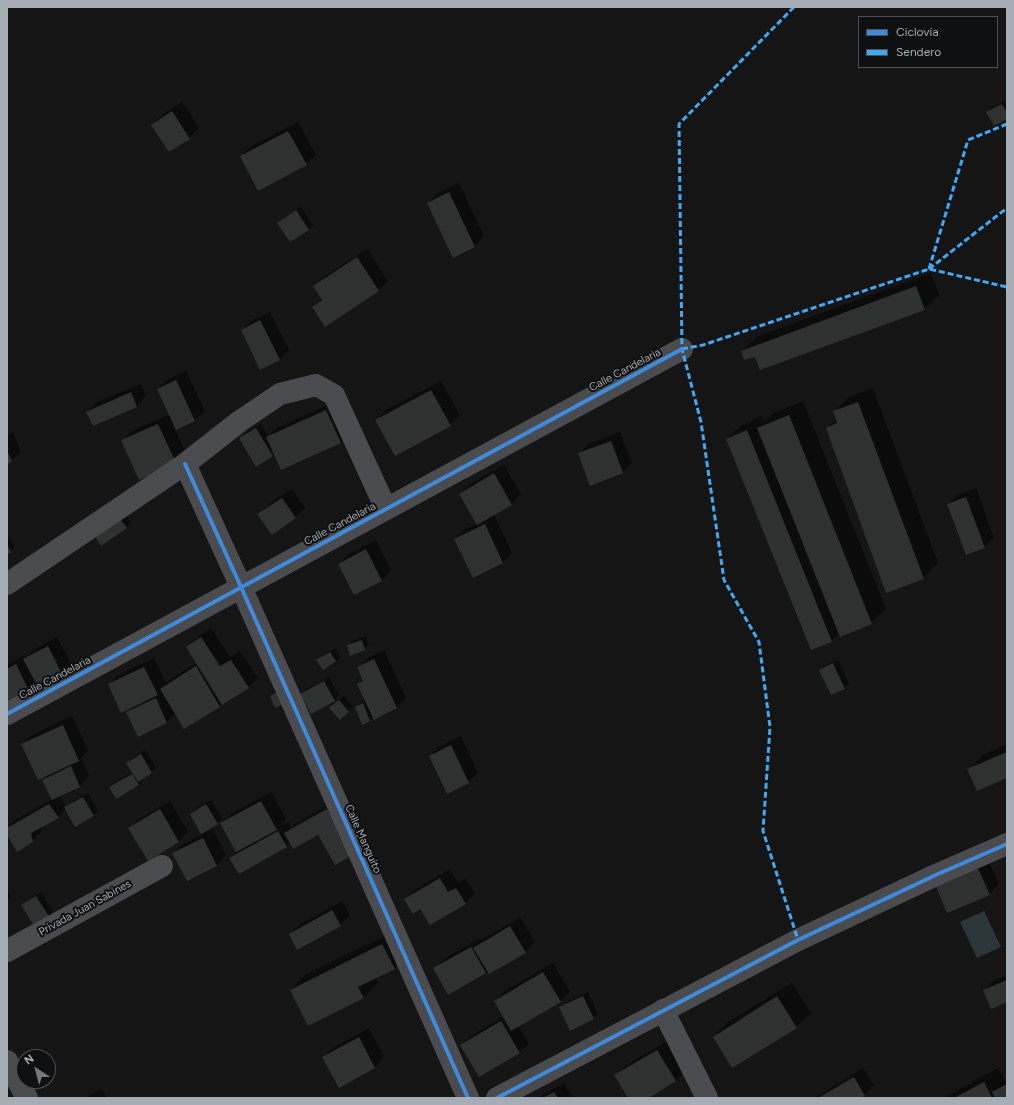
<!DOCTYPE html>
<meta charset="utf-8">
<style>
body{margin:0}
#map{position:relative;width:1014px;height:1105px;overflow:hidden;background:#151515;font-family:Figtree,sans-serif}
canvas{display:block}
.frame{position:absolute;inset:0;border:8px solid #a7adb5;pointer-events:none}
.legend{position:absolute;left:858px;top:16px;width:140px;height:52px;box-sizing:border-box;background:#0f1011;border:1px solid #4c4f53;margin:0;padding:5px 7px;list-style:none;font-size:12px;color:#a7adb5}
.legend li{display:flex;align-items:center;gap:8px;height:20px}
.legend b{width:20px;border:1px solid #4c4f53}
.north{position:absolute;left:16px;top:1049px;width:40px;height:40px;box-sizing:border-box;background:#0f1011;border:1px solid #4c4f53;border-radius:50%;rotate:324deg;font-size:11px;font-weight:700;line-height:16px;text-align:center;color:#a7adb5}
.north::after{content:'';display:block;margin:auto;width:14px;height:18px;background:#74787d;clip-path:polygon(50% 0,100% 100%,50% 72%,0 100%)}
</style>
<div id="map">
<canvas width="1014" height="1105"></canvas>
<div class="frame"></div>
<ul class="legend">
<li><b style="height:5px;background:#408adc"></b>Ciclovía</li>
<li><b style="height:5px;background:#3fa9f5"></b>Sendero</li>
</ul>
<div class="north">N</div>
</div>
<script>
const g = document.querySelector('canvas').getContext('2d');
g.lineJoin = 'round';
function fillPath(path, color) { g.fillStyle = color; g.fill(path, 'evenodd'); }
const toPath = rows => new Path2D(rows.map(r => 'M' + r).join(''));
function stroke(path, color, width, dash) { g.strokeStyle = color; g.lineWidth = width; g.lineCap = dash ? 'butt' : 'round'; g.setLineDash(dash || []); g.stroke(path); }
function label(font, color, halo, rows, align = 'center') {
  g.font = font + ' Figtree,sans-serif'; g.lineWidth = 4; g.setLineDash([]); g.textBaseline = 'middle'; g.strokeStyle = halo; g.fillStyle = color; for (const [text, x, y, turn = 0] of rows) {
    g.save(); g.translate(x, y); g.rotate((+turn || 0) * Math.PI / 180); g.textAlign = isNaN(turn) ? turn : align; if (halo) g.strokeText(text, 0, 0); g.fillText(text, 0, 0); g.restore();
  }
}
const water = toPath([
 [984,911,1001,947,977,958,960,922]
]);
const shadow = toPath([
 [1007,100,1007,118,987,112,992,108],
 [182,102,199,128,189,138,169,151,152,125,162,115],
 [298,122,316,155,306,164,241,156,250,147],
 [459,183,484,236,475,246,453,256,428,203,438,193],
 [301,207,313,225,308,229,278,223,283,218],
 [367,249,388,281,378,290,313,307,322,298,315,286,324,277],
 [931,273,939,295,924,309,755,355,742,351,756,337],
 [270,312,289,350,279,360,242,330,251,321],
 [186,371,205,411,195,420,177,429,175,424,173,425,185,452,175,462,123,440,132,431,170,414,158,389,167,380],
 [441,381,460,416,450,425,377,420,386,410],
 [141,384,146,396,137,406,93,425,87,412,97,402],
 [873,388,938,563,923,578,827,428,837,418,834,412,849,397],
 [336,401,350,433,341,442,281,469,275,454,273,456,240,439,245,434,261,424,268,436,277,428],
 [803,401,886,609,871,623,839,633,831,641,727,439,742,425,762,416,764,422,773,413],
 [13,432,21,452,11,461,7,463,7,435],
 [620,432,632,463,622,472,579,453,589,444],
 [504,465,521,494,512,504,494,514,512,553,503,562,473,577,455,539,465,529,477,524,460,494,470,484],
 [976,488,994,538,984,547,948,505,958,495],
 [292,489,305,508,295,517,259,515,268,505],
 [121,509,131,523,126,527,92,530],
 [7,536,8,536,15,547,7,554],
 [376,540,391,570,382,580,355,594,339,564,349,554],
 [211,628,230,657,240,651,258,678,248,688,185,727,176,713,167,722,138,735,128,712,134,706,109,684,118,675,154,658,166,683,171,679,197,663,187,647,197,638],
 [366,636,369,645,364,649,348,646,352,641],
 [57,637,73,667,7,707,7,665,25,655,26,657,34,650],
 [335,648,340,656,336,661,318,661,322,656],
 [384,650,406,698,397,707,373,716,370,720,363,723,356,707,360,703,366,700,358,684,363,679,358,668,368,658],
 [838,660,849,684,844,688,820,670,825,666],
 [329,677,339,696,334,700,301,694,306,689],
 [344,696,353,707,340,719,335,703],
 [72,716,88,750,81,758,89,776,80,786,59,795,66,806,70,803,88,793,98,811,93,816,66,809,58,817,41,827,42,831,32,841,7,833,7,822,9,826,15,820,53,799,44,780,50,773,23,744,32,735],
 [461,736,478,773,468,782,430,756,440,746],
 [1007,744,1007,777,969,770,983,755],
 [146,750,156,768,152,772,141,778,143,780,138,785,110,787,115,783,133,772,128,763,132,758],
 [271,792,286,819,280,825,288,822,291,828,295,824,337,800,362,845,319,834,290,842,286,846,231,858,237,852,221,823,231,814],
 [331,806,332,808,295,828,295,826],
 [211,800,222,819,217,823,191,814,195,809],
 [170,801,188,832,179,841,148,859,130,828,139,819],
 [213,829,226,855,217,865,187,880,173,854,183,844],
 [987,857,999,884,989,894,936,884],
 [450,869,458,883,466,879,475,893,465,903,431,924,421,908,405,899,415,890],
 [7,890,11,897,7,901],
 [41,892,54,913,49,917,22,905,27,901],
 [342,901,350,915,340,925,290,934,299,925],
 [520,917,535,942,525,952,488,971,486,973,434,969,444,959,480,938,482,940],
 [397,930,408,953,394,968,375,977,378,983,364,997,308,1024,291,990,305,975],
 [553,963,570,992,560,1001,518,1026,529,1043,519,1053,461,1045,471,1036,504,1016,495,1001,505,991],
 [1007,975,1007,1001,984,990,993,981],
 [792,983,811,1013,796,1027,714,1037,728,1022],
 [588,992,598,1014,593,1018,560,1008,565,1003],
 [369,1028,384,1057,375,1067,339,1086,323,1057,333,1048],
 [667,1041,685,1071,676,1081,647,1098,629,1098,616,1076,625,1066],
 [863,1068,874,1085,864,1095,859,1098,815,1098],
 [998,1068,1005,1081,1007,1080,1007,1098,943,1098],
 [564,1083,573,1098,539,1098,541,1096],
 [101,1089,107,1098,85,1098]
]);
const building = toPath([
 [1002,104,1007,112,1007,119,994,126,986,112],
 [172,111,190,139,169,152,151,125],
 [288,131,307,165,258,191,240,156],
 [449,192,475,247,453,258,427,203],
 [296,210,309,230,290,242,277,223],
 [357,257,379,291,325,327,312,307,322,300,313,286],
 [916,286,925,310,760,370,755,357,744,360,741,351],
 [260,320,280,360,260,370,241,330],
 [176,380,195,421,176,430,157,389],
 [431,390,451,426,395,456,375,420],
 [131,392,137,407,93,426,86,412],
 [858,402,924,579,886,593,826,428,837,423,833,411],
 [326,410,341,443,281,470,266,437],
 [789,415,872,624,840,637,757,428],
 [158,424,176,463,139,480,121,440],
 [256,428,273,456,256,467,239,438],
 [747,430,832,642,811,650,726,439],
 [611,441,623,473,590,486,578,453],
 [7,450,12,462,7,464],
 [494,473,512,505,477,525,459,494],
 [966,497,985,548,966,555,947,504],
 [282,498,296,518,272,535,257,514],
 [116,513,127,528,101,546,91,530],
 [485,524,503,563,473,578,454,539],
 [7,545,11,552,7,555],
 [366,549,382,581,354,595,338,564],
 [201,637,220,666,231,660,249,688,222,705,186,647],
 [362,640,365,650,350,656,347,645],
 [48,646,64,678,40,691,23,659],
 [330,652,336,661,323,670,316,660],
 [374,659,397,708,374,720,357,684,363,681,357,667],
 [833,663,845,689,831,695,819,670],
 [16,664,31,695,7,708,7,669],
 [196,666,220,707,184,729,160,689],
 [144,667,158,695,121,713,108,684],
 [324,681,335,701,311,714,300,694],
 [280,691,286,703,275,708,270,696],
 [156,698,167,723,138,737,126,712],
 [339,700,349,712,340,720,329,708],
 [363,703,370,721,362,725,355,707],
 [63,725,79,761,38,780,21,744],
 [451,745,469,783,447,794,429,756],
 [1007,752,1007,778,977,791,967,769],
 [141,754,152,773,138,782,126,763],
 [71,766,80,787,52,800,42,780],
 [132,774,139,785,116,799,109,787],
 [83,797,94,816,75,827,64,807],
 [261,801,277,830,236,852,220,823],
 [49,804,59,818,31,833,33,842,17,852,7,835,7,828],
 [206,804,218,824,201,834,190,814],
 [160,809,179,842,148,861,128,828],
 [327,809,353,855,335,865,318,835,293,849,284,833],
 [278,831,287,847,239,874,229,858],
 [203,838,217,866,187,881,172,853],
 [977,866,990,895,947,913,935,884],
 [440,878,448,892,456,888,466,904,430,925,420,909,413,914,404,899],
 [36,896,50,918,35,927,21,905],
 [332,910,341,926,297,950,289,934],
 [510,926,526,953,489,974,473,948],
 [382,944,395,969,358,987,364,998,308,1026,290,990],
 [471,947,486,973,448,995,433,968],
 [543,972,561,1002,511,1031,494,1001],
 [1007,980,1007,1002,991,1009,983,990],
 [583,996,594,1019,570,1031,559,1007],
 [777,996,797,1028,732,1068,713,1037],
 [501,1021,520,1053,479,1077,460,1045],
 [359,1037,375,1068,339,1088,322,1057],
 [657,1050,676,1081,649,1098,628,1098,614,1075],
 [854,1077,865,1096,861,1098,818,1098],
 [984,1082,992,1098,954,1098],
 [1007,1084,1007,1098,995,1098,992,1092],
 [554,1092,558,1098,543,1098]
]);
const street = toPath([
 [185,464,241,587,468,1098],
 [7,584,185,464,240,421,280,394,316,385,334,395,386,509],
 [7,714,682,349],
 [7,951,162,866],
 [663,1010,707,1098],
 [7,1061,27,1098],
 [497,1098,798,940,938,874,1007,844]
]);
const quiet = toPath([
 [794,7,679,124,682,349,701,422,724,580,759,642,770,727,763,831,798,940],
 [929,269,968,140,1007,124],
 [929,269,1007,208],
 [682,349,703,345,929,269,1007,287]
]);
const cycleway = toPath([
 [185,464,241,587,468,1098],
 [7,714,682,349],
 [497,1098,798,940,938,874,1007,844]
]);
const streetNames = [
 ["Calle Candelaria",625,370,-28],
 ["Calle Candelaria",340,524,-28],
 ["Calle Candelaria",55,678,-28],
 ["Calle Manguito",363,839,66],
 ["Privada Juan Sabines",85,908,-29]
];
fillPath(water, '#2c363a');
fillPath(shadow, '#0007');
fillPath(building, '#2f3030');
stroke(street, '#4a4b4e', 22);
stroke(quiet, '#3fa9f5', 3, [6, 3]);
stroke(cycleway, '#408adc', 4);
label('11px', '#a7adb5', '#0f1011', streetNames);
</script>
